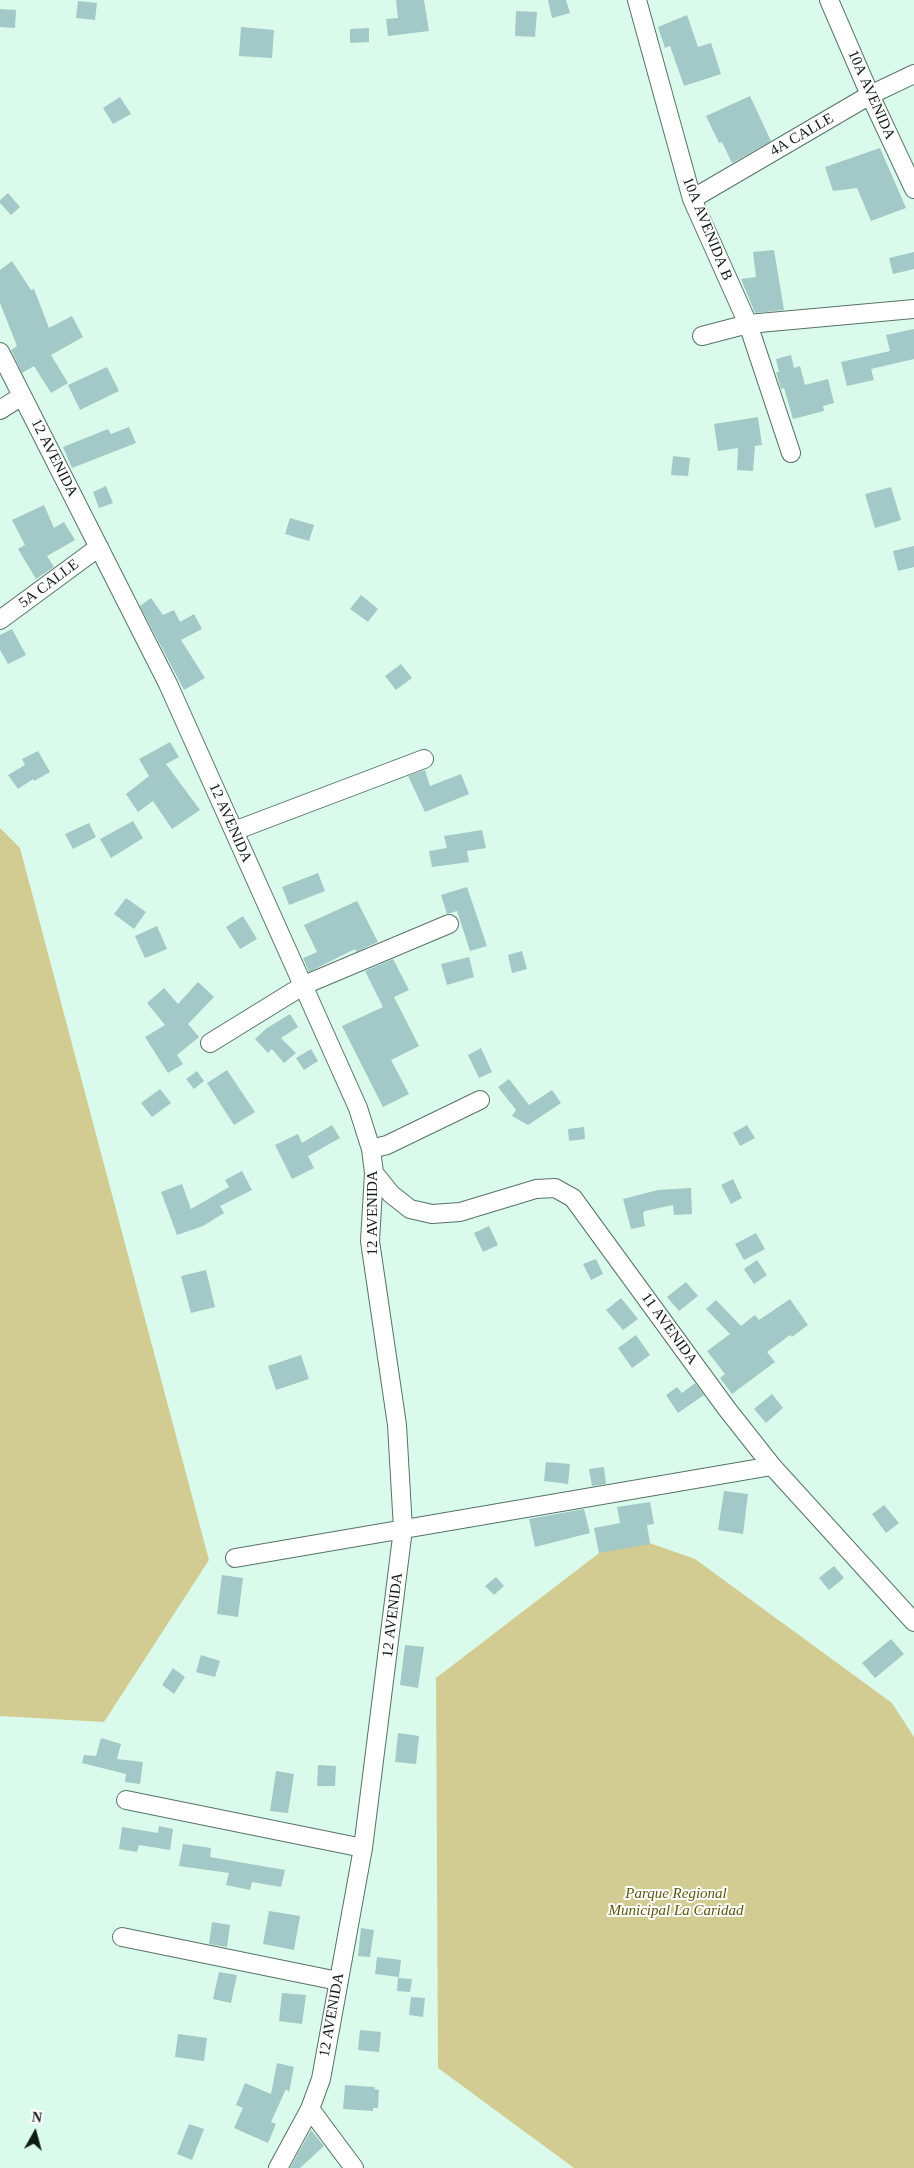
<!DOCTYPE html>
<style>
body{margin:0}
#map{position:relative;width:914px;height:2168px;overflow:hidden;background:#dafbeb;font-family:"Times New Roman",serif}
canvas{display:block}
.north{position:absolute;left:10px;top:2108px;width:50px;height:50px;-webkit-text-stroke:4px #fff;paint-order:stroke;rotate:7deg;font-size:14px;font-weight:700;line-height:20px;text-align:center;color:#0e1a14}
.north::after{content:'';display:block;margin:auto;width:18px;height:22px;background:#0e1a14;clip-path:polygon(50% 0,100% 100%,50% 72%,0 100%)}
</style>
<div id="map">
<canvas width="914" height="2168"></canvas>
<div class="north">N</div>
</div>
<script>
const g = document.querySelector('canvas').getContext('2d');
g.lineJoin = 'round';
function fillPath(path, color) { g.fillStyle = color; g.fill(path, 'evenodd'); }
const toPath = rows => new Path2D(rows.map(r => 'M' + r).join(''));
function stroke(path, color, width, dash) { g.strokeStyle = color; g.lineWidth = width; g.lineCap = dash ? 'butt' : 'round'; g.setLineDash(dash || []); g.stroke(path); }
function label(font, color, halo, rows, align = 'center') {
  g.font = font + ' "Times New Roman",serif'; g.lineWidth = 4; g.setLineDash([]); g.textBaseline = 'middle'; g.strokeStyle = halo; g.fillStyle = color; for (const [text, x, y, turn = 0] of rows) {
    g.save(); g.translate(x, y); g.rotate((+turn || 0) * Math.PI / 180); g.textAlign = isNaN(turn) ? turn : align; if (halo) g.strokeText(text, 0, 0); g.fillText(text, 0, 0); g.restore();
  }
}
const green = toPath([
 [0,828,20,848,209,1560,104,1722,0,1716],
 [624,1534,695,1559,892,1703,914,1737,914,2168,574,2168,438,2068,436,1678]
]);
const building = toPath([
 [396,0,424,0,429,31,388,36,386,19,398,18],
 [548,0,566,0,570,13,552,18],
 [78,1,97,3,95,20,76,18],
 [0,9,16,10,15,28,0,27],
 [516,11,537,12,535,37,515,36],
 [687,15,698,47,711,43,721,74,684,86,670,46,665,48,658,27],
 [241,27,274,30,272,58,239,56],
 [369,28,369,42,350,43,350,29],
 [750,96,771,141,732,163,722,142,719,143,706,116],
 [120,97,131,114,113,124,103,108],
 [880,148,906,208,871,221,857,188,833,191,825,167],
 [8,193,20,207,11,215,0,203,0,200],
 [774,250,784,310,755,313,741,279,756,277,753,252],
 [914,252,914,269,893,274,889,258],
 [12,261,31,290,34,289,49,328,72,316,83,337,51,355,68,383,51,393,34,366,22,373,11,350,17,346,0,303,0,270],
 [914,329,914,359,871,369,874,380,847,386,841,362,890,351,886,335],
 [791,355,794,368,800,366,805,385,828,379,834,403,823,406,824,411,793,419,784,388,781,389,776,372,779,372,776,359],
 [107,367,119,391,80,410,68,385],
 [758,417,762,445,755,446,753,471,737,470,738,448,718,451,714,424],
 [129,427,136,443,72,468,63,447,108,429,111,434],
 [673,456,690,458,688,476,671,475],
 [106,486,113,503,99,508,93,492],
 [891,487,901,520,875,528,865,494],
 [44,505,54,528,64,522,75,540,47,556,54,567,36,579,18,549,25,545,12,520],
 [290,518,314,525,309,541,285,534],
 [914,546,914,567,898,571,893,551],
 [361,595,378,609,368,622,350,609],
 [151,598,163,615,174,610,180,622,194,614,202,629,181,640,205,678,184,690,140,606],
 [12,629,26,655,8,664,0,650,0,635],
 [401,664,412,678,396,690,385,676],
 [170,742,179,757,166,764,200,810,172,829,153,801,138,812,126,794,149,776,139,759],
 [38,751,50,772,34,781,33,779,18,789,8,775,25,765,22,759],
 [425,770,430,786,461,774,469,794,425,812,408,776],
 [133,821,143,838,111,858,100,839],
 [89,823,96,837,73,849,65,834],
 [482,830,486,848,467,851,469,862,432,867,429,851,447,848,444,836],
 [318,873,325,891,289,905,282,887],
 [467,887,487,946,470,951,457,911,447,914,441,895],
 [126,898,146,912,134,929,114,914],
 [357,901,378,942,356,952,355,949,309,972,303,958,317,952,304,925],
 [243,916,257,939,240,949,226,927],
 [157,926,167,949,145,958,135,936],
 [522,951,527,969,512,973,508,955],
 [469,957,474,977,447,985,441,964],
 [393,959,409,990,394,997,419,1046,391,1060,409,1094,383,1107,342,1026,383,1007,365,971],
 [198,982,214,997,188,1024,199,1037,177,1055,183,1064,168,1073,145,1037,165,1025,147,1003,164,988,178,1004],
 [290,1014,298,1027,281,1038,296,1053,284,1063,272,1049,268,1053,255,1039,267,1028],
 [481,1048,492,1072,479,1078,468,1055],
 [311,1049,318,1061,304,1070,296,1058],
 [227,1070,255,1112,234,1125,207,1083],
 [197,1071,204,1081,194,1089,186,1079],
 [509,1079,529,1105,552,1090,561,1103,528,1125,512,1116,516,1110,498,1087],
 [160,1089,171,1103,152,1117,141,1103],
 [332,1125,340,1138,308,1156,314,1168,292,1179,275,1145,298,1134,302,1143],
 [747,1125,755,1138,740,1146,733,1133],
 [584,1127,585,1139,569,1141,568,1129],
 [242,1171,252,1190,220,1206,224,1213,203,1226,177,1235,161,1192,182,1184,191,1209,229,1187,225,1180],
 [733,1179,742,1198,731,1204,721,1185],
 [691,1188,692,1214,674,1215,673,1205,645,1211,643,1213,645,1226,631,1229,623,1199,658,1190],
 [489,1226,498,1245,483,1252,474,1233],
 [756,1233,765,1249,744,1260,735,1244],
 [596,1259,603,1274,591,1280,583,1264],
 [757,1260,767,1275,754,1284,744,1269],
 [206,1270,215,1307,191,1313,181,1276],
 [686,1282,698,1296,679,1311,667,1297],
 [621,1298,638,1319,623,1330,606,1310],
 [790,1299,808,1325,792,1337,790,1335,767,1352,775,1362,732,1394,720,1378,725,1374,707,1351,730,1334,706,1309,716,1300,741,1326,755,1315,759,1320],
 [636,1335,650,1355,632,1368,618,1348],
 [301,1355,309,1379,276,1390,268,1366],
 [695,1383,704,1395,678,1413,666,1395,677,1387,682,1393],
 [772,1394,783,1408,766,1423,754,1409],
 [546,1462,570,1464,568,1484,544,1481],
 [604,1467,606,1484,592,1486,589,1469],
 [724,1491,748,1494,743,1534,718,1530],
 [650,1502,654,1524,647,1525,650,1544,599,1553,594,1528,620,1523,617,1507],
 [884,1505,899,1523,886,1533,872,1514],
 [584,1509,590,1533,535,1547,529,1519],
 [834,1566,844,1578,829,1590,819,1578],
 [222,1575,243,1578,238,1617,217,1614],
 [496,1577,504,1586,494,1595,485,1586],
 [891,1639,904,1654,875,1678,862,1663],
 [405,1645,424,1647,418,1688,400,1685],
 [201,1655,220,1661,215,1677,196,1672],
 [173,1668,185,1677,174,1694,162,1685],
 [398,1733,419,1736,416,1764,395,1762],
 [101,1738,121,1744,117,1759,143,1762,140,1784,125,1782,126,1774,82,1763,84,1755,96,1756],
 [318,1765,336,1766,335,1786,317,1786],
 [276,1771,294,1774,288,1813,270,1811],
 [159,1826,173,1829,170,1850,139,1845,137,1852,119,1849,122,1827,158,1833],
 [183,1844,211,1848,210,1857,285,1870,281,1887,252,1882,250,1890,226,1885,229,1873,179,1866],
 [269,1911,300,1916,294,1950,263,1944],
 [212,1922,230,1925,227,1947,209,1944],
 [361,1928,374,1930,370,1957,358,1956],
 [377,1957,401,1960,399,1977,375,1974],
 [219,1972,237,1975,231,2003,213,1999],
 [398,1978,412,1979,410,1992,397,1991],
 [282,1993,306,1995,302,2024,279,2021],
 [411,1997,425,1998,423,2017,409,2015],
 [360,2030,381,2032,379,2052,358,2050],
 [178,2034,207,2038,204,2061,175,2057],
 [277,2063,294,2067,289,2092,286,2089,271,2122,276,2124,268,2143,234,2128,243,2108,236,2105,245,2083,271,2094],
 [345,2085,375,2087,374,2089,379,2090,378,2108,373,2108,373,2111,343,2109],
 [189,2124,204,2129,192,2160,177,2154],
 [311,2130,324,2146,300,2168,290,2168]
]);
const street = toPath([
 [637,0,692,199,748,324,791,453],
 [829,0,870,95,914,189],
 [692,199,870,95,914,74],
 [702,336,748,324,914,309],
 [0,352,168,684,358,1108,371,1149,374,1173,370,1241,397,1425,403,1529,363,1848,321,2079,310,2109,278,2168],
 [0,410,22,396],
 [0,620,99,547],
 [234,831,424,759],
 [210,1043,304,985,449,924],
 [371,1149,387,1145,480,1100],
 [374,1173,391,1194,410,1209,432,1214,460,1212,536,1189,555,1188,573,1198,727,1409,772,1466,914,1622],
 [235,1558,772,1466],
 [126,1800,363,1848],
 [122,1937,338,1981],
 [310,2109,354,2168]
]);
const streetNames = [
 ["10A AVENIDA",871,95,66],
 ["4A CALLE",802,135,-30],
 ["10A AVENIDA B",707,229,68],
 ["12 AVENIDA",54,458,63],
 ["5A CALLE",49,584,-37],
 ["12 AVENIDA",230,823,66],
 ["12 AVENIDA",373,1213,-90],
 ["11 AVENIDA",669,1329,54],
 ["12 AVENIDA",393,1615,-83],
 ["12 AVENIDA",332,2015,-80]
];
const parkNames = [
 ["Parque Regional",676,1894],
 ["Municipal La Caridad",676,1911]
];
fillPath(green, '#d3cc92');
fillPath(building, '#a2c8c7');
stroke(street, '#567365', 20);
stroke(street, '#fff', 18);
label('15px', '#0e1a14', '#fff', streetNames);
label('italic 15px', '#5e560c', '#fff', parkNames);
</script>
